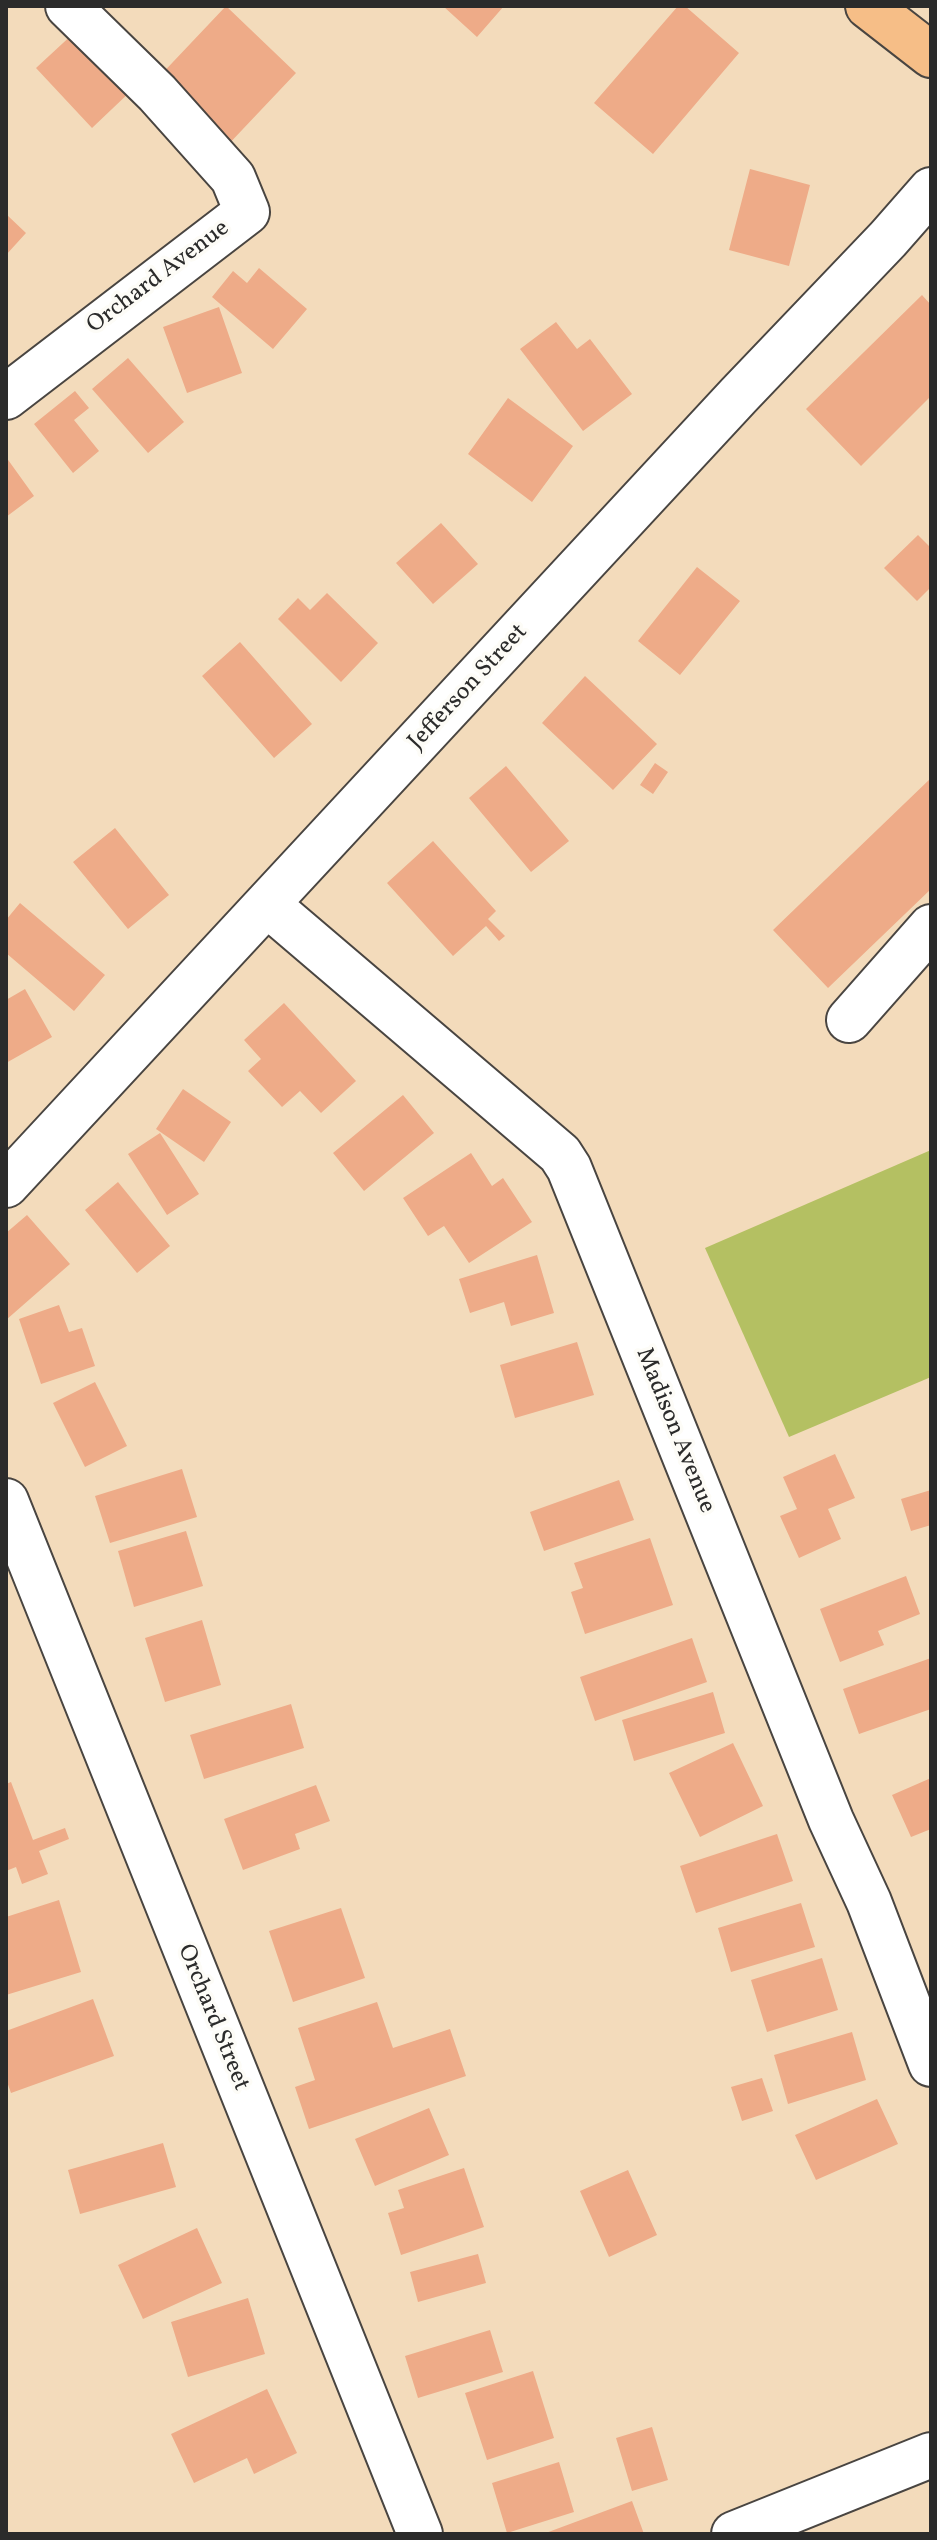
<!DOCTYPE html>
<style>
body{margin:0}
#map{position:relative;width:937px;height:2540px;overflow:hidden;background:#f3dbbb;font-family:Vollkorn,serif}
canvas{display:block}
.frame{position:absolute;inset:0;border:8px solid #2b2b2b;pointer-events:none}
</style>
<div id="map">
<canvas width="937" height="2540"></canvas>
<div class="frame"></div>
</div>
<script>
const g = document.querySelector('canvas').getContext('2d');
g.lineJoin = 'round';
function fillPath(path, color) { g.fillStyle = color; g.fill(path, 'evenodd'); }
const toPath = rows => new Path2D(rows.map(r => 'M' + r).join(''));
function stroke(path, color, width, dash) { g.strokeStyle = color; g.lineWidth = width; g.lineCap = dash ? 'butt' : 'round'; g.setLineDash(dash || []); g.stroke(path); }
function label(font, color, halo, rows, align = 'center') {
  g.font = font + ' Vollkorn,serif'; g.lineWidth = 7; g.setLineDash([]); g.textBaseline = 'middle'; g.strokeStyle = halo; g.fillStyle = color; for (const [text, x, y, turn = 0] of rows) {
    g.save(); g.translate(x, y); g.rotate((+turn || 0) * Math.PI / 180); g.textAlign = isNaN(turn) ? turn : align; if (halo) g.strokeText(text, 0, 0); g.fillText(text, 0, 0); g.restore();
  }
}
const green = toPath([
 [931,1150,931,1377,789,1437,705,1248]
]);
const building = toPath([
 [226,6,296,73,225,148,155,81],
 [443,6,504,6,477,37],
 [678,6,685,6,739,53,653,154,594,103],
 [76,31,132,90,92,128,36,68],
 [750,169,810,185,789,266,729,250],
 [6,214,26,233,6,255],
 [259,268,307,309,273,349,212,297,233,271,247,283],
 [922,295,931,305,931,396,861,466,806,409],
 [219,307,242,373,187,393,163,327],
 [556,322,577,349,590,339,632,394,583,431,520,349],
 [128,358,184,422,148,453,92,389],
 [75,391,89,408,74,420,99,451,73,473,34,424],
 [508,398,573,446,532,502,468,454],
 [6,457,34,496,6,517],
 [441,523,478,564,433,604,396,563],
 [918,535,931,548,931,587,917,601,884,568],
 [697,567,740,601,680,675,638,641],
 [327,593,378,643,341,682,278,619,298,598,310,610],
 [240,642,312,724,274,758,202,676],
 [585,676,657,744,613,790,542,723],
 [655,763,668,772,653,794,640,785],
 [506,766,569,841,531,872,469,798],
 [931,778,931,889,828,988,773,930],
 [115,828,169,895,128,929,73,862],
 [433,841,496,911,488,919,505,936,499,941,486,926,453,956,387,883],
 [20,903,105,975,74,1011,6,953,6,920],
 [25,989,52,1037,6,1063,6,1000],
 [284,1003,356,1081,321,1113,300,1091,282,1107,248,1071,261,1059,244,1040],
 [183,1089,231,1122,204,1162,156,1129],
 [403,1095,434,1133,364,1191,333,1153],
 [160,1133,199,1194,167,1215,128,1154],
 [471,1153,492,1186,503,1178,532,1222,469,1263,444,1226,428,1236,403,1198],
 [118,1182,170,1246,137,1273,85,1210],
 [27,1215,70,1264,6,1320,6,1233],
 [537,1255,554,1313,511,1326,504,1302,470,1313,459,1279],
 [59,1305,69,1332,82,1328,95,1366,41,1384,19,1319],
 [577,1342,594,1395,515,1418,500,1365],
 [95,1382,127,1446,85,1467,53,1403],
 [835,1454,855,1498,828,1509,841,1539,799,1558,780,1516,797,1509,783,1477],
 [182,1469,197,1517,110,1543,95,1496],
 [619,1480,634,1520,544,1551,530,1512],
 [931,1490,931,1525,911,1531,901,1499],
 [186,1531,203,1586,134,1607,118,1551],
 [650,1538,673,1605,585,1634,571,1592,583,1588,574,1563],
 [906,1576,920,1614,878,1631,884,1645,840,1662,820,1609],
 [202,1620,221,1685,165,1702,145,1638],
 [692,1638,707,1682,595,1721,580,1677],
 [931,1658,931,1709,859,1734,843,1689],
 [713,1692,725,1733,634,1761,622,1720],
 [291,1704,304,1748,204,1779,190,1735],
 [733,1743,763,1806,700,1837,669,1773],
 [931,1778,931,1829,911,1837,892,1795],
 [11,1782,33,1840,65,1828,69,1839,39,1851,48,1874,22,1884,16,1867,6,1871,6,1784],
 [316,1785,330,1821,295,1834,300,1849,243,1870,224,1819],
 [777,1834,793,1881,696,1913,680,1866],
 [59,1900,81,1972,6,1995,6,1917],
 [801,1903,815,1947,731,1972,718,1928],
 [341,1908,365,1978,293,2002,269,1931],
 [822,1958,838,2010,767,2032,751,1980],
 [93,1999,114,2056,11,2093,6,2079,6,2031],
 [377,2002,393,2048,450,2029,466,2076,309,2129,295,2087,315,2080,298,2028],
 [852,2032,866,2080,788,2104,774,2055],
 [762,2078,773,2111,742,2121,731,2087],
 [877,2099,898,2144,816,2180,795,2135],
 [429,2108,449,2155,375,2186,355,2139],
 [163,2143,176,2187,80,2214,68,2170],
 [464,2168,484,2227,401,2255,388,2213,404,2208,398,2190],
 [628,2170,657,2235,609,2257,580,2191],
 [197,2228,222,2283,143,2319,118,2265],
 [478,2254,486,2283,418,2302,410,2272],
 [248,2298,265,2354,188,2377,171,2322],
 [490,2330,503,2372,418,2398,405,2356],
 [533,2371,554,2438,487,2460,465,2393],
 [267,2389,297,2453,254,2474,247,2458,194,2483,171,2434],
 [652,2427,668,2480,632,2491,616,2438],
 [559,2462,574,2512,507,2533,492,2483],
 [632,2501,644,2534,543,2534]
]);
const minor = toPath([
 [6,397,247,212,233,178,157,93,68,6],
 [268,905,560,1154,569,1168,831,1820,869,1902,931,2064],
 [849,1020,931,927],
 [6,1185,739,395,888,239,931,190],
 [6,1501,420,2534],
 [734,2534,931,2455]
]);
const major = toPath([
 [868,6,931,55]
]);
const streetNames = [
 ["Orchard Avenue",159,278,-37],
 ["Jefferson Street",469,688,-47],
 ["Madison Avenue",674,1431,68],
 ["Orchard Street",212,2018,68]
];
fillPath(green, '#b4c062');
fillPath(building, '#eeab88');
stroke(minor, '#494541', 48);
stroke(major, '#494541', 48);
stroke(minor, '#fff', 44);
stroke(major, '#f6be87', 44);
label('24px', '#2b2b2b', '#fdfcf7', streetNames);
</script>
